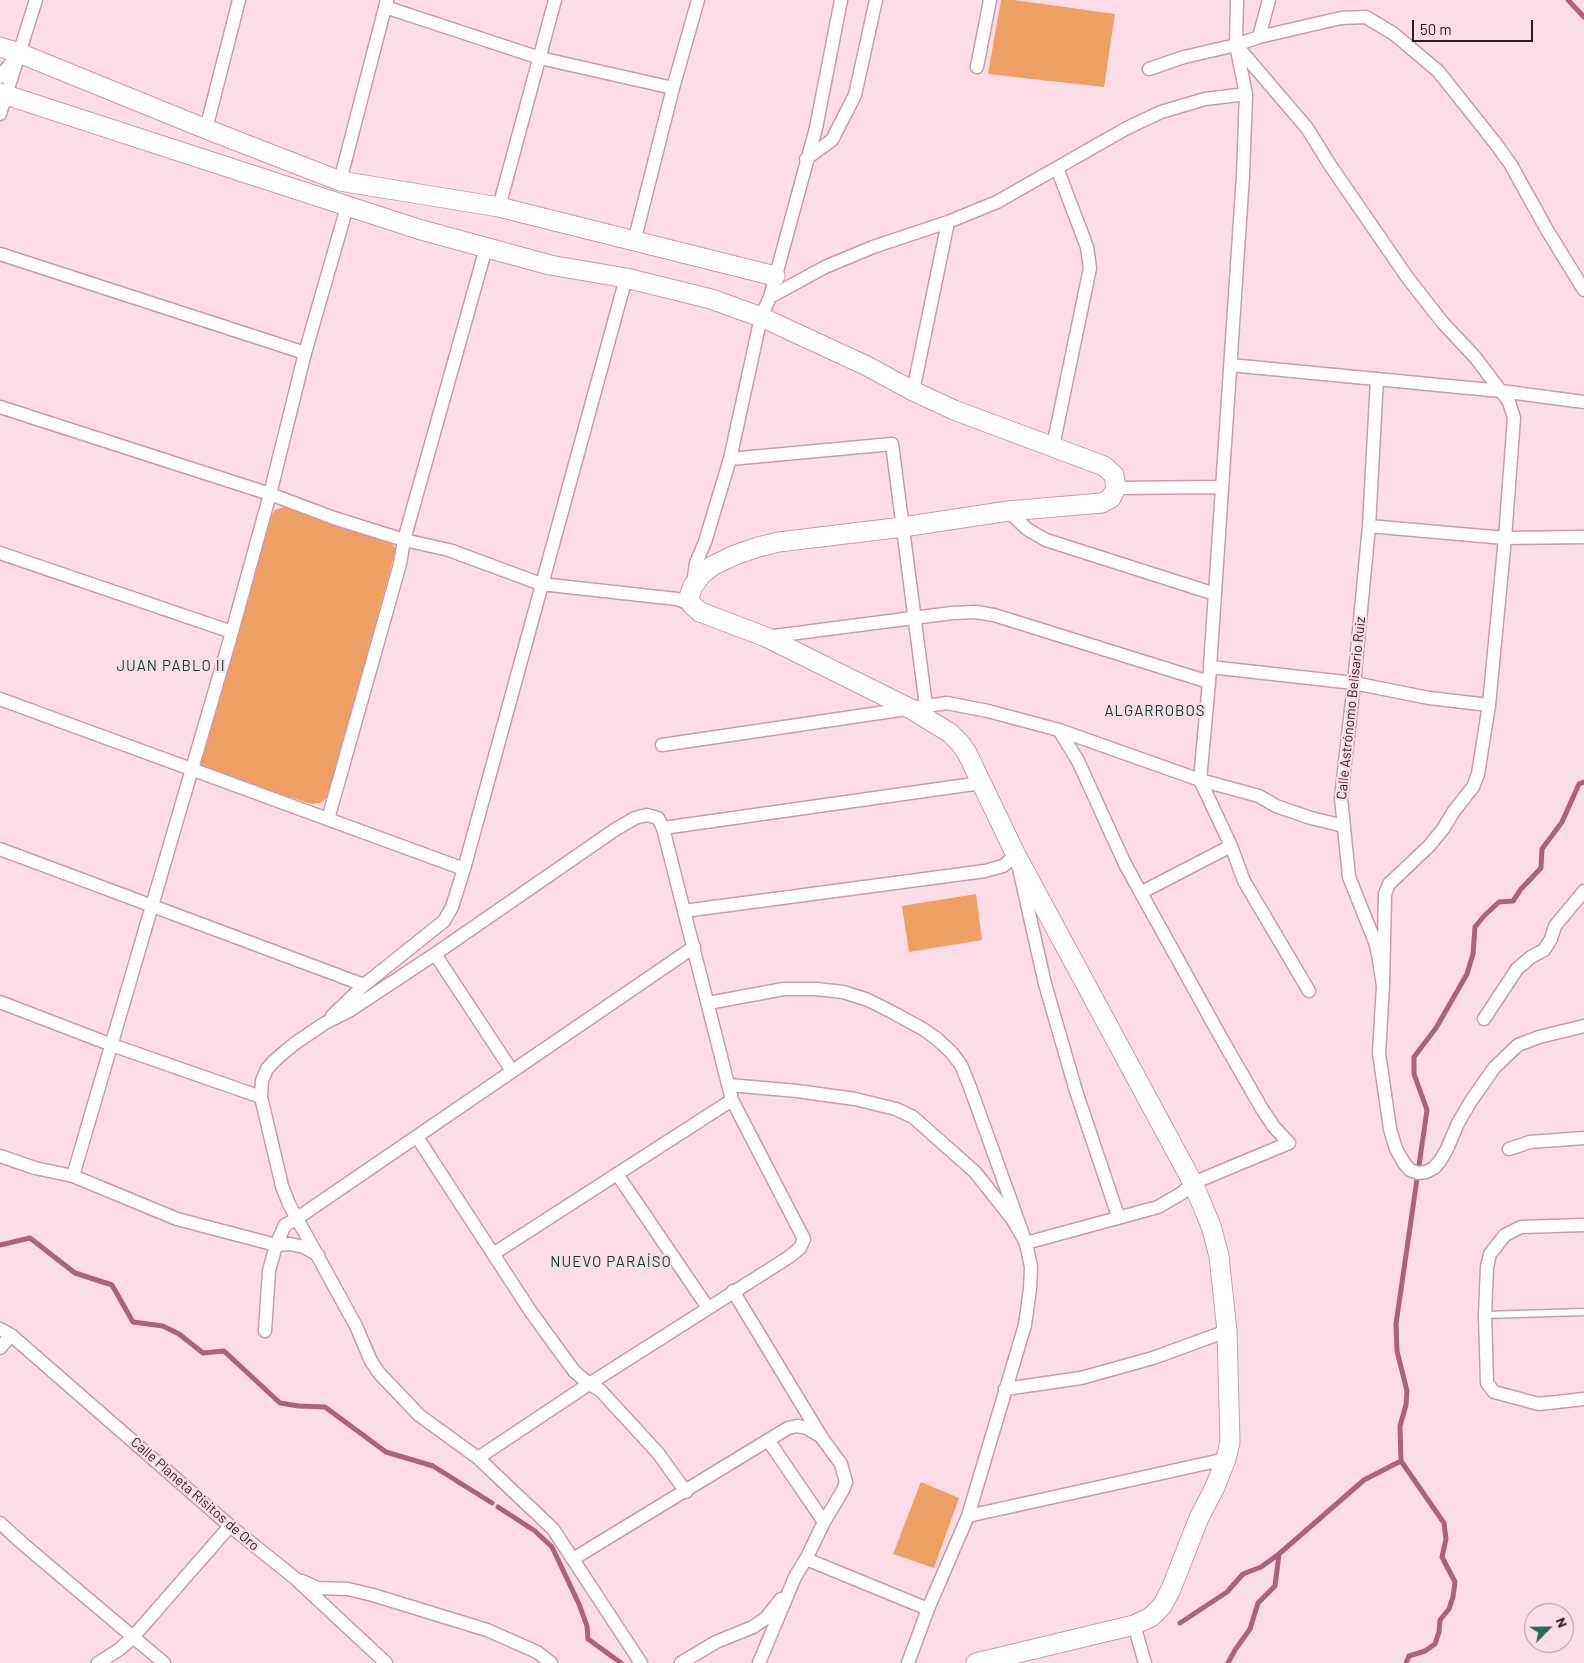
<!DOCTYPE html>
<meta charset="utf-8">
<style>
body{margin:0}
#map{position:relative;width:1584px;height:1663px;overflow:hidden;background:#fcdce6;font-family:Barlow,sans-serif}
canvas{display:block}
.north{position:absolute;left:1524px;top:1603px;width:50px;height:50px;box-sizing:border-box;background:#fcdce6;border:1px solid #aa8f98;border-radius:50%;rotate:67deg;font-size:14px;font-weight:700;line-height:20px;text-align:center;color:#2f1c23}
.north::after{content:'';display:block;margin:auto;width:18px;height:22px;background:#266a5c;clip-path:polygon(50% 0,100% 100%,50% 72%,0 100%)}
.scale{position:absolute;left:1412px;top:20px;width:121px;height:22px;box-sizing:border-box;border:2px solid #2f1c23;border-top:0;padding-left:6px;font-size:15px;line-height:18px;white-space:nowrap;color:#2f1c23;-webkit-text-stroke:4px #fcdce6;paint-order:stroke}
</style>
<div id="map">
<canvas width="1584" height="1663"></canvas>
<div class="north">N</div>
<div class="scale">50 m</div>
</div>
<script>
const g = document.querySelector('canvas').getContext('2d');
g.lineJoin = 'round';
function fillPath(path, color) { g.fillStyle = color; g.fill(path, 'evenodd'); }
const toPath = rows => new Path2D(rows.map(r => 'M' + r).join(''));
function stroke(path, color, width, dash) { g.strokeStyle = color; g.lineWidth = width; g.lineCap = dash ? 'butt' : 'round'; g.setLineDash(dash || []); g.stroke(path); }
function label(font, color, halo, rows, align = 'center') {
  g.font = font + ' Barlow,sans-serif'; g.lineWidth = 4.5; g.setLineDash([]); g.textBaseline = 'middle'; g.strokeStyle = halo; g.fillStyle = color; for (const [text, x, y, turn = 0] of rows) {
    g.save(); g.translate(x, y); g.rotate((+turn || 0) * Math.PI / 180); g.textAlign = isNaN(turn) ? turn : align; if (halo) g.strokeText(text, 0, 0); g.fillText(text, 0, 0); g.restore();
  }
}
const green = toPath([
 [1001,0,1014,0,1115,14,1104,87,988,74],
 [287,506,391,542,396,549,331,790,327,798,320,803,312,804,209,773,204,769,200,764,201,754,271,516,275,510],
 [976,894,982,940,909,952,902,906],
 [921,1482,959,1498,934,1568,893,1554]
]);
const stream = toPath([
 [1568,0,1584,17],
 [0,1245,30,1238,75,1273,112,1285,133,1322,163,1326,179,1334,203,1353,224,1351,280,1403,299,1406,325,1407,386,1452,433,1466,492,1503],
 [498,1507,535,1531,552,1547,579,1604,587,1626,588,1639,621,1663],
 [1180,1623,1227,1592,1243,1574,1261,1567,1279,1554],
 [1228,1663,1235,1650,1250,1629,1258,1603,1275,1586,1279,1554,1364,1480,1401,1461],
 [1406,1663,1409,1656,1425,1651,1435,1644,1439,1632,1440,1620,1449,1609,1453,1597,1455,1582,1442,1557,1446,1539,1444,1523,1401,1461,1400,1426,1406,1405,1407,1391,1397,1351,1396,1324,1427,1110,1414,1074,1414,1057,1436,1028,1467,974,1473,954,1475,927,1484,916,1499,902,1513,901,1521,889,1541,868,1542,849,1562,822,1579,784,1584,782]
]);
const lane = toPath([
 [1485,1315,1584,1312]
]);
const street = toPath([
 [1237,0,1236,45,1246,94,1243,176,1209,682,1200,780,1231,846,1244,881,1309,991],
 [385,7,540,58,673,88],
 [1259,37,1269,0],
 [1236,45,1307,128,1330,165,1407,277,1443,323,1475,357,1509,402,1514,418,1505,538,1489,705,1478,774,1473,787,1454,811,1443,829,1429,846,1389,884,1385,894,1383,986],
 [977,67,990,0],
 [1149,69,1184,57,1236,45,1259,37,1341,18,1366,17,1394,34,1438,71,1496,144,1511,165,1547,230,1584,290],
 [0,77,14,59],
 [0,114,36,0],
 [206,129,239,0],
 [806,159,832,140,855,95,876,0],
 [340,181,387,0],
 [499,207,555,0],
 [634,242,673,88,698,0],
 [0,254,305,353],
 [770,297,825,267,873,247,948,222,997,202,1127,128,1161,112,1205,99,1246,94],
 [1230,365,1501,391,1584,402],
 [1377,379,1369,526,1354,683,1341,798,1349,877,1375,942,1378,954,1383,986,1379,1053,1390,1129,1396,1149,1404,1163,1410,1170,1418,1173,1426,1172,1434,1168,1440,1161,1447,1149,1458,1123,1471,1101,1494,1068,1518,1045,1539,1037,1584,1026],
 [913,391,948,222],
 [0,407,270,494,334,518,404,540,449,550,541,584,677,599,692,605],
 [1053,446,1090,268,1087,247,1057,168],
 [730,459,892,444,926,706],
 [1116,488,1222,487],
 [1008,511,1027,529,1046,540,1215,594],
 [1369,526,1505,538,1584,537],
 [0,553,232,632],
 [693,584,696,563,705,542,730,459,761,317,770,297,816,128,841,0],
 [766,637,952,613,975,612,994,615,1209,682],
 [1210,667,1354,683,1429,698,1489,705],
 [0,699,464,869],
 [662,745,947,703,988,711,1059,730,1200,780,1259,796,1276,806,1311,818,1344,826],
 [328,819,400,564,404,540,486,248],
 [0,849,364,985],
 [1142,892,1231,846],
 [684,911,985,871,1003,866,1016,855,1045,984,1076,1091,1118,1216],
 [435,954,512,1071],
 [0,1002,112,1045,261,1097],
 [708,1003,784,989,816,989,843,992,868,1000,890,1011,923,1029,937,1039,952,1053,961,1065,970,1087,1026,1243,1031,1267,1030,1289,1025,1325,968,1516,928,1609,908,1663],
 [332,1016,364,985,444,921,452,907,464,869,626,278],
 [1484,1019,1517,969,1531,957,1544,950,1551,939,1555,926,1584,891],
 [729,1085,797,1091,855,1099,896,1109,913,1117,975,1172,1013,1220,1026,1243,1158,1207,1182,1193,1193,1183,1289,1143,1274,1127,1262,1109,1219,1034,1125,864,1078,761,1059,730],
 [417,1137,531,1312,574,1371,589,1384,600,1390,658,1453,686,1492],
 [1509,1149,1530,1142,1584,1138],
 [0,1156,35,1168,73,1176,177,1219,276,1245,290,1244,304,1247,318,1255],
 [617,1174,708,1308],
 [73,1176,232,632,270,494,305,353,347,207],
 [1584,1225,1521,1227,1505,1235,1490,1254,1487,1267,1485,1315,1487,1383,1494,1392,1539,1404,1584,1399],
 [493,1254,732,1100],
 [733,1291,822,1438,841,1464,846,1482,843,1490,824,1522,806,1559,795,1577,759,1663],
 [0,1329,11,1335,230,1526,296,1579,386,1663],
 [265,1331,269,1271,276,1245,285,1225,296,1219,694,947],
 [0,1348,11,1335],
 [1005,1389,1081,1378,1153,1358,1227,1331],
 [768,1440,824,1522],
 [478,1458,589,1384,789,1257,800,1248,804,1239,732,1100,663,828],
 [968,1516,1226,1459],
 [0,1523,23,1544,164,1663],
 [573,1559,788,1428,797,1426,807,1428,820,1436],
 [806,1559,928,1609],
 [302,1581,318,1588,348,1589,373,1595,487,1630,537,1652,551,1663],
 [1134,1625,1145,1663],
 [98,1663,120,1649,133,1637,230,1526],
 [641,1663,553,1529,478,1458,419,1415,379,1373,371,1361,356,1326,289,1204,282,1186,261,1097,262,1081,267,1069,274,1061,294,1044,325,1023,349,1011,435,954,616,829,635,818,647,815,658,818,663,828,981,783],
 [681,1663,716,1642,753,1627,766,1618,781,1599]
]);
const secondary = toPath([
 [0,47,19,53,206,129,340,181,499,207,775,276],
 [0,93,418,229,550,265,626,278,711,299,761,317,867,366,913,391,954,410,1104,466,1114,475,1116,488,1111,498,1102,503,1008,511,903,527,779,542,758,547,735,555,712,566,702,574,693,586,689,597,692,605,700,612,766,637,911,709,950,733,960,743,967,753,1016,855,1193,1183,1211,1226,1219,1256,1227,1331,1230,1442,1226,1459,1215,1487,1199,1518,1171,1589,1162,1606,1151,1617,1134,1625,976,1663]
]);
const streetNames = [
 ["Calle Astrónomo Belisario Ruiz",1351,708,-84],
 ["Calle Planeta Risitos de Oro",195,1494,41]
];
const neighbourhoodNames = [
 ["JUAN PABLO II",171,666],
 ["ALGARROBOS",1155,711],
 ["NUEVO PARAÍSO",611,1262]
];
fillPath(green, '#ed9f64');
stroke(stream, '#ae617e', 5);
stroke(lane, '#cc9bab', 9);
stroke(street, '#cc9bab', 15);
stroke(secondary, '#cc9bab', 21);
stroke(lane, '#fff', 6);
stroke(street, '#fff', 12);
stroke(secondary, '#fff', 19);
label('14px', '#2f1c23', '#fcdce6', streetNames);
g.letterSpacing = '1px';
label('15px', '#054136', '#fcdce6', neighbourhoodNames);
g.letterSpacing = '0px';
</script>
